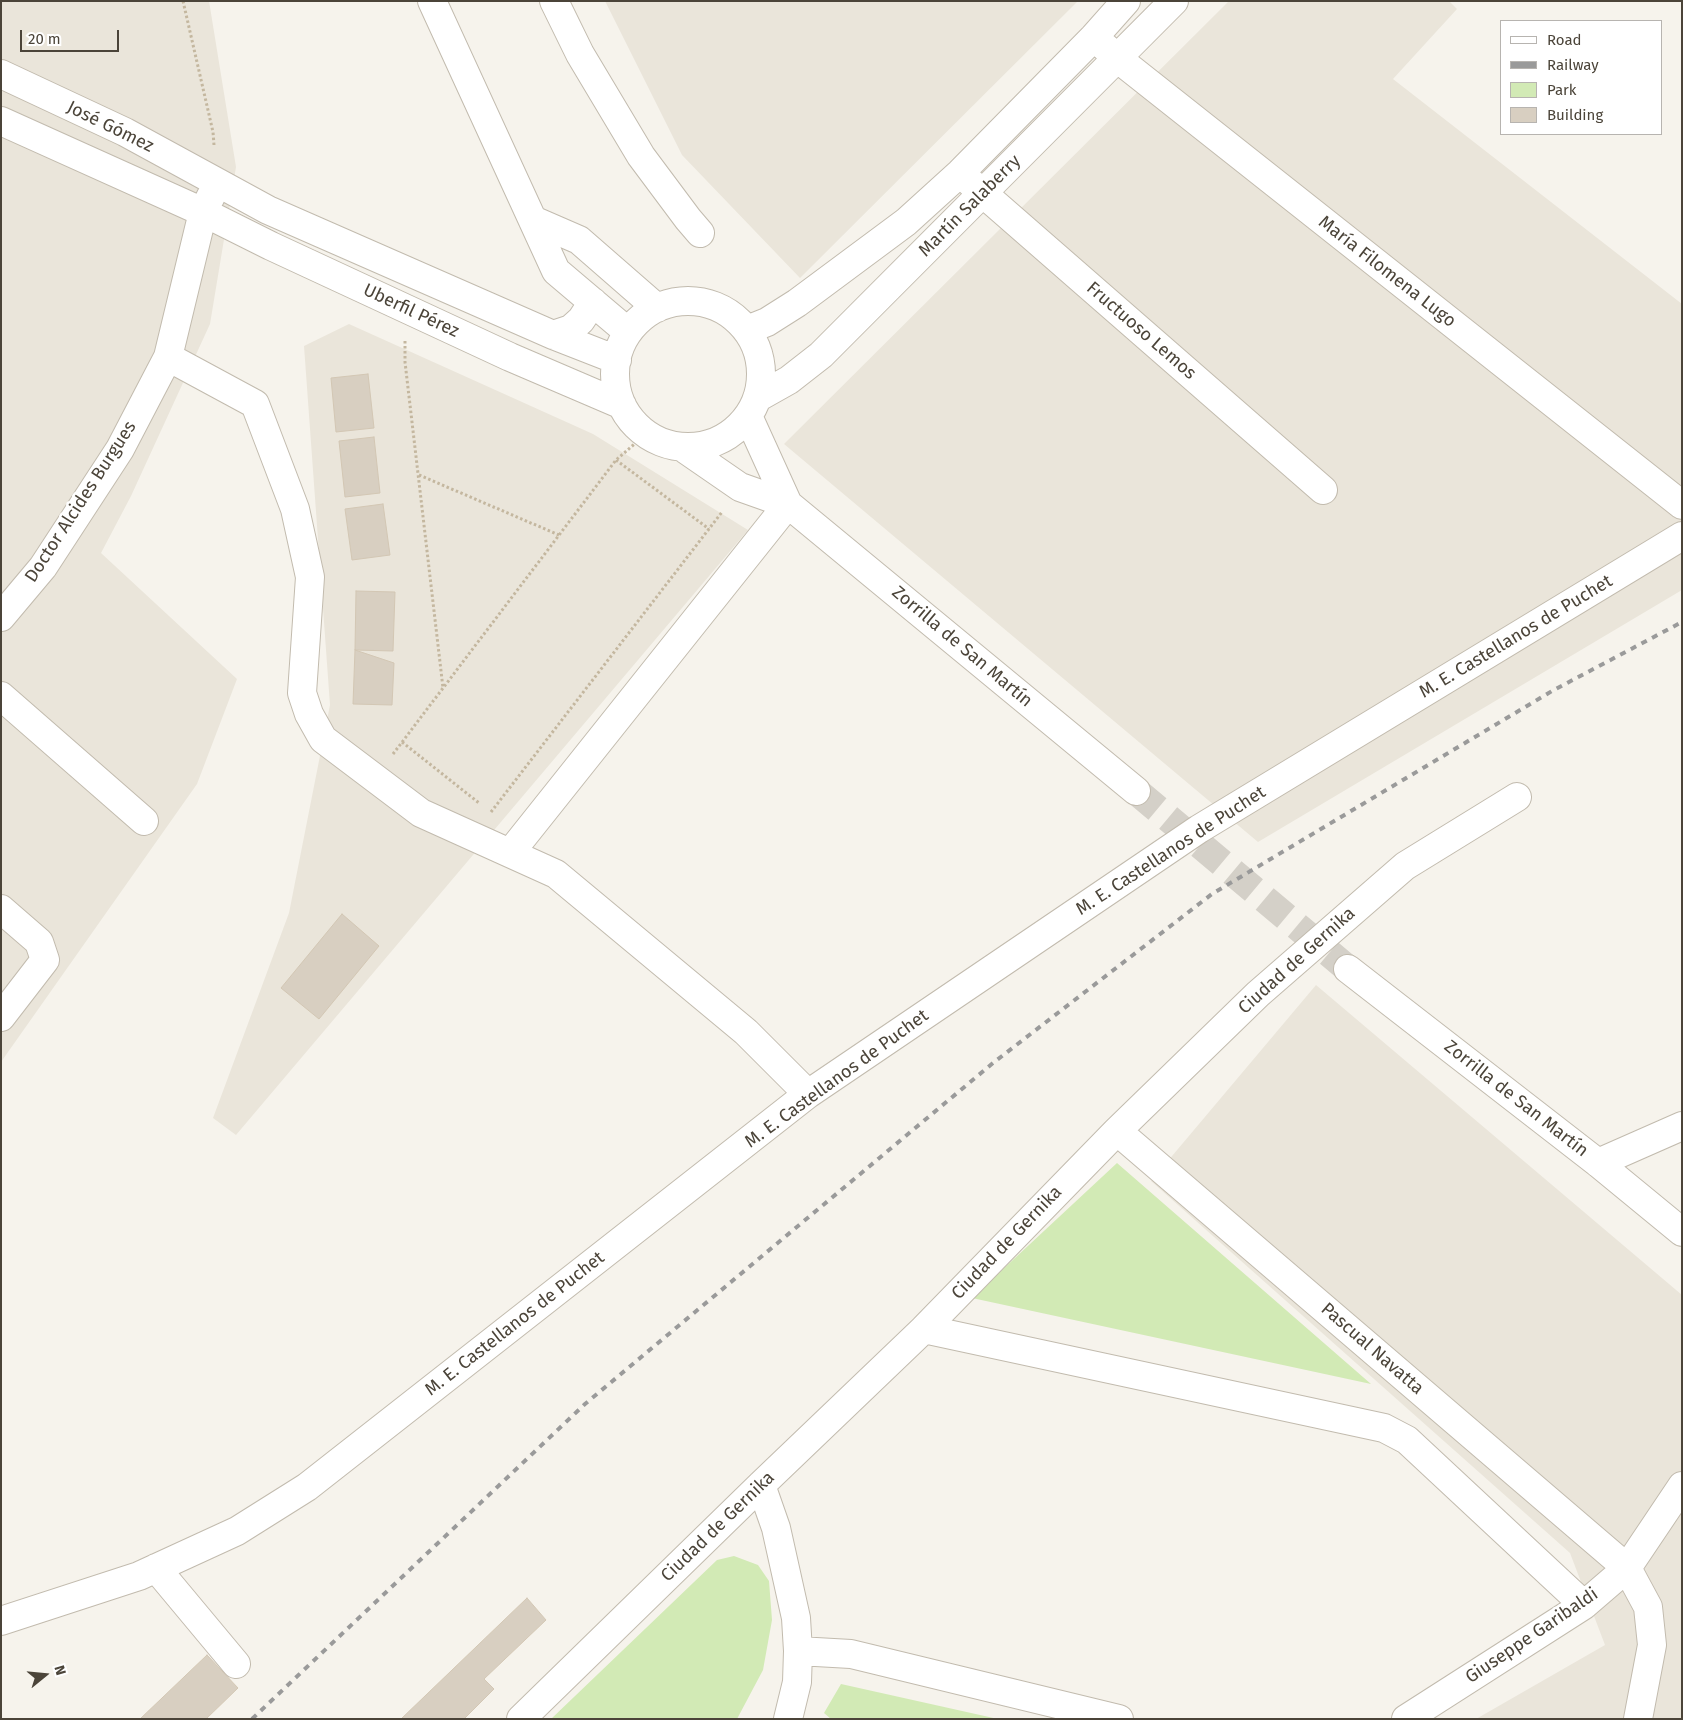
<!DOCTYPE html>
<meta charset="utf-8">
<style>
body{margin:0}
#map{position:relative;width:1683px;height:1720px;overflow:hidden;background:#f6f3ec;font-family:"Fira Sans",sans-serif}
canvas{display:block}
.frame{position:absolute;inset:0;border:2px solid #4b4439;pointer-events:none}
.legend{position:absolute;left:1500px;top:20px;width:162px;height:115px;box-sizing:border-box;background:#fff;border:1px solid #b7b4b0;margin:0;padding:6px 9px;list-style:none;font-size:15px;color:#4b4439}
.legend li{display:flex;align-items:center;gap:10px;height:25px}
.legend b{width:25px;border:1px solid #b7b4b0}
.north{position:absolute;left:20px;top:1650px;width:50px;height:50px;-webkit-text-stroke:4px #fff;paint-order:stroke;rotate:73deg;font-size:14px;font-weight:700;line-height:20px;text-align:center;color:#4b4439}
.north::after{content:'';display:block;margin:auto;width:18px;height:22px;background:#4b4439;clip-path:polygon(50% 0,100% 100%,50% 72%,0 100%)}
.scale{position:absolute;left:20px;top:30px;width:99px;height:22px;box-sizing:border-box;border:2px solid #4b4439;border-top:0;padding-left:6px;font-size:15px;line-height:18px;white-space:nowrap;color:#4b4439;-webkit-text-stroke:4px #fff;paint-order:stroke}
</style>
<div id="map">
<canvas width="1683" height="1720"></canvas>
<div class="frame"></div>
<ul class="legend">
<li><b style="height:6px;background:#fff"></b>Road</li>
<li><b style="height:6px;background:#9a9a9a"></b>Railway</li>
<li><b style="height:14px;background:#d2eab5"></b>Park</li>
<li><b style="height:14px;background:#d8cfc1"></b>Building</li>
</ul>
<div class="north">N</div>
<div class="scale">20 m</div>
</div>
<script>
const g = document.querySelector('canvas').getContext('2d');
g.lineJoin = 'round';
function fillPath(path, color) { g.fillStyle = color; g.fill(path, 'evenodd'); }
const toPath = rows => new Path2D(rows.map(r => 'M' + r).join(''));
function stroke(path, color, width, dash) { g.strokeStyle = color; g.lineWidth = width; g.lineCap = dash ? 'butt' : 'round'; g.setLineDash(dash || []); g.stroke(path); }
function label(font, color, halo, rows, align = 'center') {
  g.font = font + ' "Fira Sans",sans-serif'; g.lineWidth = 5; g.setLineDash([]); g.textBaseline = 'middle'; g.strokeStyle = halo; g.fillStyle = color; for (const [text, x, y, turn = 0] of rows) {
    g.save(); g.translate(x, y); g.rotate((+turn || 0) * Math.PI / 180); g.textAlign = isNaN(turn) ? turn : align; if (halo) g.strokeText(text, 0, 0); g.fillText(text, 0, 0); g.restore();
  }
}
const residential = toPath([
 [1,1,209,1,236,167,210,324,131,496,101,553,237,679,197,784,1,1062],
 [605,1,1078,1,800,278,682,155],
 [1229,1,1449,1,1457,9,1393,79,1682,304,1682,590,1258,842,784,444],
 [349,324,593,434,748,530,236,1135,213,1118,289,913,330,705,304,346],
 [1316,985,1682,1295,1682,1719,1476,1719,1605,1645,1570,1553,1151,1181]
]);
const green = toPath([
 [1117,1163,1371,1384,972,1298],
 [734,1556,758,1565,769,1581,772,1620,763,1670,737,1719,551,1719,717,1560],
 [841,1684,998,1719,831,1719,824,1713]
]);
const building = toPath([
 [368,374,374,428,336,432,331,378,368,374],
 [374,437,380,493,345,497,339,441,374,437],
 [383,504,390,555,352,560,345,509,383,504],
 [356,591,395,592,393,651,355,650,356,591],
 [355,650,394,663,392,705,353,704,355,650],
 [342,914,379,946,319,1019,281,988,342,914],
 [527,1598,546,1620,484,1679,494,1689,464,1719,401,1719,527,1598],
 [207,1655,238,1688,206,1719,140,1719,207,1655]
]);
const minorTunnel = toPath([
 [1136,791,1348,969]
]);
const path = toPath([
 [183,1,213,132,214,145],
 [405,341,405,362,443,688],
 [616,460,709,529],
 [419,475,559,535],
 [402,742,479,803],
 [393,754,616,460,646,434],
 [491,812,722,512]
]);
const minor = toPath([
 [432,1,556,271,628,332],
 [554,1,580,54,641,156,688,219,700,233],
 [1094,37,1117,58,1682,505],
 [1,74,125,132,268,210,553,335,617,360],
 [1,121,203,212,271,246,510,357,622,405],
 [970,182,1323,490],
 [533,220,579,240,657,308],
 '615 374a73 73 0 1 1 146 0a73 73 0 1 1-146 0Z',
 [747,330,767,322,797,303,906,222,960,173,1094,37,1126,1],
 [553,335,571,329,581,320,593,302],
 [168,357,255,404,295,509,310,577,302,693,309,714,323,739,421,813,556,874,746,1032,808,1094],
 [757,398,789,380,821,355,1174,1],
 [748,416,788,504],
 [682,447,740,487,788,504,1136,791],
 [1,617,43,567,120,449,168,357,203,212,211,196],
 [1,696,144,821],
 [510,853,788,504],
 [1,909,39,942,45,960,1,1017],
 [1348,969,1598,1163,1682,1232],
 [1117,1131,1627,1568,1648,1607,1652,1645,1638,1719],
 [1598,1163,1682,1126],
 [924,1329,1384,1428,1407,1440,1584,1605],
 [761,1485,776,1528,796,1618,798,1651,797,1682,788,1719],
 [156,1568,236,1664],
 [1,1621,139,1576,237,1531,307,1487,808,1094,1199,829,1682,536],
 [798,1651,851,1654,1119,1719],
 [521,1719,761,1485,924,1329,1117,1131,1258,994,1405,866,1517,797],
 [1406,1719,1584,1605,1627,1568,1682,1486]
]);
const rail = toPath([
 [252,1719,585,1404,993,1063,1212,894,1552,691,1682,622]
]);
const streetNames = [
 ["José Gómez",110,127,26],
 ["Martín Salaberry",970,206,-45],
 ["María Filomena Lugo",1387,272,38],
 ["Uberfil Pérez",411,311,25],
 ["Fructuoso Lemos",1141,331,41],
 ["Doctor Alcides Burgues",81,502,-57],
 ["M. E. Castellanos de Puchet",1516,637,-31],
 ["Zorrilla de San Martín",962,647,40],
 ["M. E. Castellanos de Puchet",1171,851,-33],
 ["Ciudad de Gernika",1297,961,-42],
 ["M. E. Castellanos de Puchet",837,1079,-36],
 ["Zorrilla de San Martín",1516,1099,38],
 ["Ciudad de Gernika",1007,1243,-46],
 ["M. E. Castellanos de Puchet",515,1324,-38],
 ["Pascual Navatta",1372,1349,41],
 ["Ciudad de Gernika",718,1527,-44],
 ["Giuseppe Garibaldi",1532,1636,-34]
];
fillPath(residential, '#eae5da');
fillPath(green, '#d2eab5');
fillPath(building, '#d8cfc1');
stroke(building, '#d3c7b4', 1);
stroke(minorTunnel, '#d4d0c8', 28, [28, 14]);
stroke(minor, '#c2bbae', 30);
stroke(path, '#c4b79f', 3, [2.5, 2.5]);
stroke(minor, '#fff', 28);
stroke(rail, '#9a9a9a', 4, [6, 6]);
label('18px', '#4b4439', '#fff', streetNames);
</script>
